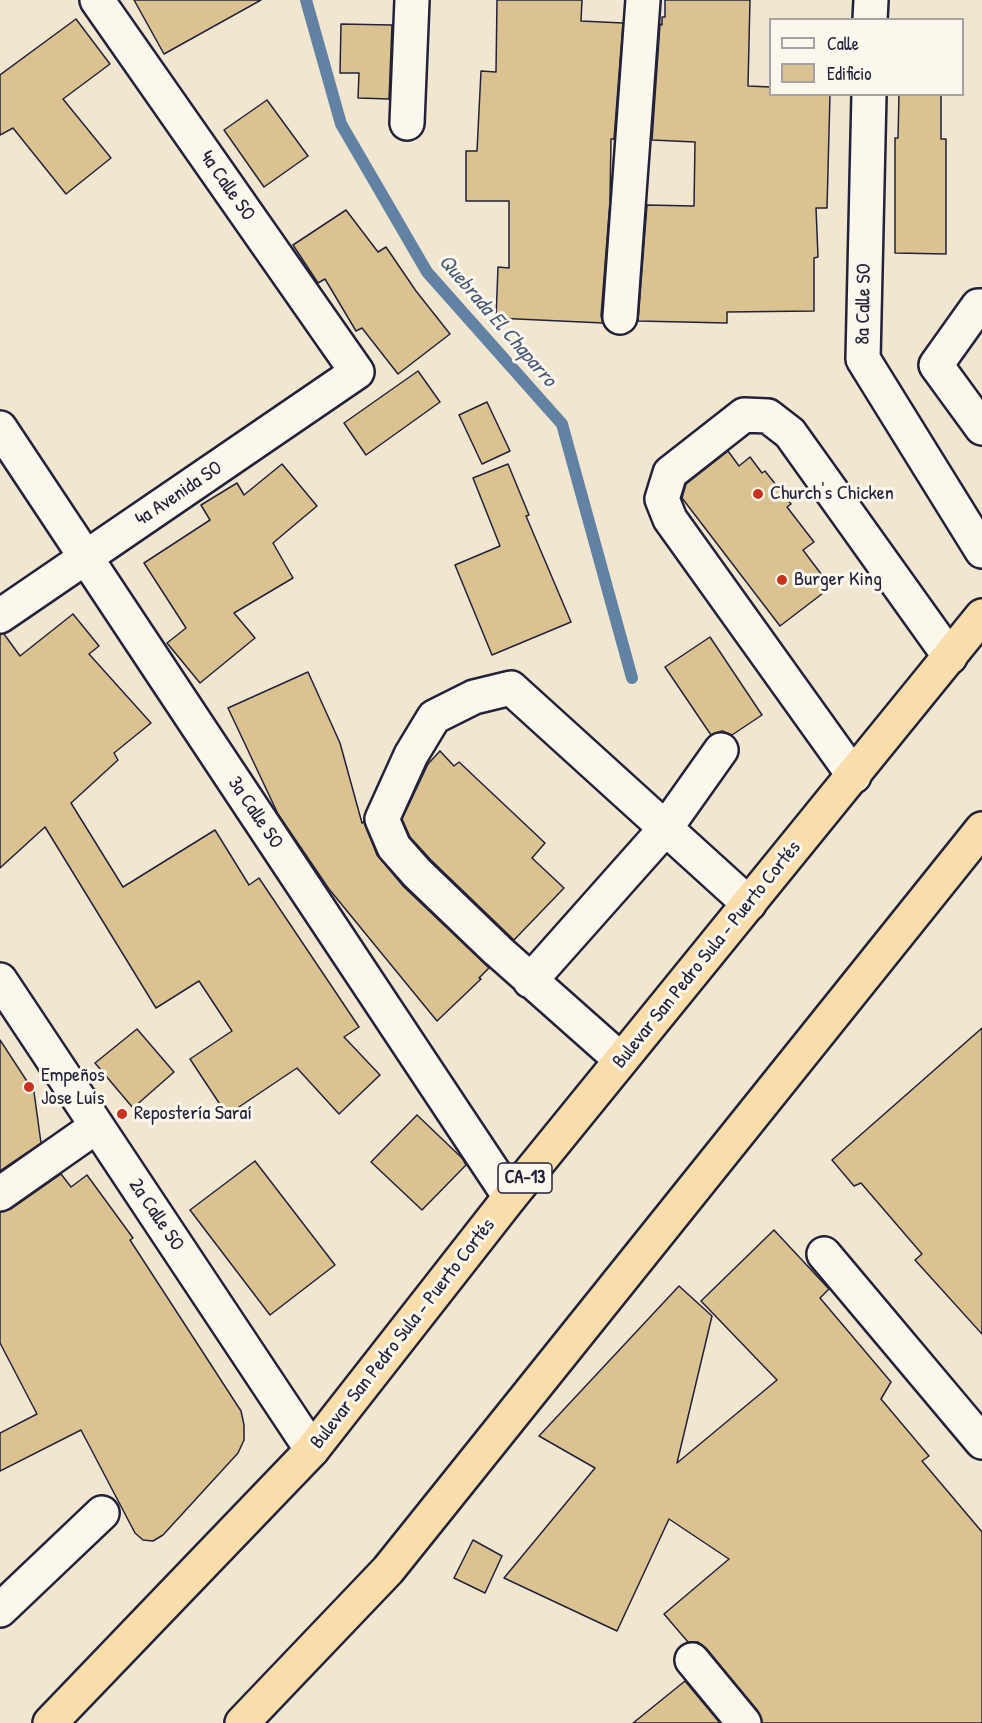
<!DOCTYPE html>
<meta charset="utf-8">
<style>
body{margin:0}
#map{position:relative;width:982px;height:1723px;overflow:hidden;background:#f1e7d1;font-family:"Patrick Hand",sans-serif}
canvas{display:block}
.legend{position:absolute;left:769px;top:18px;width:195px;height:78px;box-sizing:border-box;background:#fbf7ec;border:2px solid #a4a2a5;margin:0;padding:8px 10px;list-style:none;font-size:18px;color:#22223b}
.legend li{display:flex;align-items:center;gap:12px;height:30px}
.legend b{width:30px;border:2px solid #a4a2a5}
</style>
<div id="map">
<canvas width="982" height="1723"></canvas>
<ul class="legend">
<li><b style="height:8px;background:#fbf7ec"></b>Calle</li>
<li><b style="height:16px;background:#dac291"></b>Edificio</li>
</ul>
</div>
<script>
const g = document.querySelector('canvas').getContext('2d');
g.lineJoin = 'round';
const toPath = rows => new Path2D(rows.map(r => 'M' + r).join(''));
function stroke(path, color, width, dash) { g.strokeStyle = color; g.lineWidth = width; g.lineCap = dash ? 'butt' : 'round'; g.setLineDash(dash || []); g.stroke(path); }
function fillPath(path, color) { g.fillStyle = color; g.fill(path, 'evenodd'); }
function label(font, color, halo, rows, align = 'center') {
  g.font = font + ' "Patrick Hand",sans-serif'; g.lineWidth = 6; g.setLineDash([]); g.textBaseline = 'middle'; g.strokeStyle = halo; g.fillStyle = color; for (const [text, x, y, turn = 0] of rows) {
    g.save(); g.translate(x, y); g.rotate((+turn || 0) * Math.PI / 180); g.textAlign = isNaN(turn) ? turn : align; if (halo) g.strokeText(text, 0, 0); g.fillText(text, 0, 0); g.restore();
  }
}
const stream = toPath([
 [306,0,341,124,427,272,562,424,632,678]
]);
const building = toPath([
 [134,0,261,0,164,54,134,0],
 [497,0,582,0,581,21,623,23,614,139,611,139,610,201,601,316,603,323,496,318,498,267,509,268,509,201,466,201,466,151,477,151,481,71,496,72,497,0],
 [665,0,750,0,748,86,771,87,771,94,830,94,827,208,816,208,818,257,814,258,814,311,727,312,727,323,638,321,647,205,694,206,695,142,652,140,660,24,662,25,662,17,665,17,665,0],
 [76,19,110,64,63,99,111,158,66,194,13,128,0,135,0,75,76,19],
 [341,24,392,25,389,99,358,98,359,73,340,73,341,24],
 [899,94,941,94,941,139,946,139,946,254,895,253,895,138,898,138,899,94],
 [267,100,308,156,264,187,224,130,267,100],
 [346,210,378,252,386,247,416,291,450,334,398,374,362,328,356,331,325,279,318,283,293,245,346,210],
 [418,371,440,402,366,455,344,423,418,371],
 [487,402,510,451,482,464,459,415,487,402],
 [728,451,739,466,750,457,762,473,765,471,791,504,787,507,814,542,803,550,831,587,780,626,682,498,686,484,728,451],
 [282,464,317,506,273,543,293,578,234,613,255,638,200,683,167,643,186,628,144,563,210,520,201,505,237,483,244,495,282,464],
 [508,464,529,515,526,516,571,622,492,655,455,565,500,546,473,478,508,464],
 [73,614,99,646,89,654,151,723,114,753,118,760,71,803,123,887,215,830,249,885,259,878,359,1027,344,1037,380,1075,339,1114,297,1068,227,1115,190,1059,232,1031,199,981,156,1008,45,827,0,868,0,634,4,634,20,656,73,614],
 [710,637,762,715,732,735,722,731,711,735,665,667,710,637],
 [308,672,340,743,362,823,364,822,377,855,404,887,489,968,479,978,481,979,437,1021,329,889,278,814,228,708,308,672],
 [440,751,454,766,459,762,545,843,532,858,564,888,514,940,431,860,410,837,402,819,428,764,440,751],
 [982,1028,982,1334,915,1260,922,1254,861,1183,854,1186,832,1160,982,1028],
 [137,1029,174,1072,133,1108,95,1063,137,1029],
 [0,1040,34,1092,41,1143,0,1171,0,1040],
 [417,1115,462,1158,466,1165,422,1210,371,1162,417,1115],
 [255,1161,335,1265,270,1315,190,1210,255,1161],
 [61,1174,71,1187,87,1175,133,1238,130,1240,241,1411,244,1425,244,1440,238,1453,163,1535,153,1541,143,1540,135,1533,81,1430,0,1471,0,1433,37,1414,0,1343,0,1212,11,1209,61,1174],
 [774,1230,829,1289,820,1298,891,1382,881,1399,929,1456,922,1461,982,1532,982,1723,762,1723,758,1711,706,1648,698,1642,688,1642,664,1614,729,1559,669,1519,617,1631,504,1578,595,1468,539,1436,679,1286,712,1316,677,1463,777,1380,701,1301,774,1230],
 [473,1540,502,1556,485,1593,454,1578,473,1540],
 [685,1681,720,1723,633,1723,685,1681]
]);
const minor = toPath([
 [870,20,871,0],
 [869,94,863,359,982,551],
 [407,123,412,0],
 [982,306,978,306,936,365,982,428],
 [620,317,643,0],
 [0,428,510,1197],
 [0,616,357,372,97,0],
 [854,776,670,519,662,499,670,473,744,415,768,416,790,433,950,657],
 [0,980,312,1450],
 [530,981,665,829,721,750],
 [621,1060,497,950,417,873,394,847,382,819,411,755,434,717,474,697,511,688,749,904],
 [0,1194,97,1126],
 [824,1254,982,1442],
 [0,1610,102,1513],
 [692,1660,744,1723]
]);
const highway = toPath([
 [50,1723,312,1450,510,1197,982,616],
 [242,1723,388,1570,982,829]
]);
const markers = [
 [758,494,6,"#c8321e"],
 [782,580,6,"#c8321e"],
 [29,1087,6,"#c8321e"],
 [122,1114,6,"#c8321e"]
];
const shields = [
 [525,1178,54]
];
const shieldNames = [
 ["CA-13",525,1178]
];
const streetNames = [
 ["4a Calle SO",227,186,55],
 ["8a Calle SO",864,304,-89],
 ["4a Avenida SO",179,494,-34],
 ["3a Calle SO",255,813,56],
 ["Bulevar San Pedro Sula - Puerto Cortés",707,955,-51],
 ["2a Calle SO",156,1215,56],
 ["Bulevar San Pedro Sula - Puerto Cortés",403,1334,-52]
];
const poiNames = [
 ["Church's Chicken",770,494],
 ["Burger King",794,580],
 ["Empeños",41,1076],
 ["Jose Luis",41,1099],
 ["Repostería Saraí",134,1114]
];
const waterNames = [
 ["Quebrada El Chaparro",497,321,49]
];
stroke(stream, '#6282a4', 12);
fillPath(building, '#dac291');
stroke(building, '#22223b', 1.5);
stroke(minor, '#22223b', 38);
stroke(highway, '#22223b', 38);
stroke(minor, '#fbf7ec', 33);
stroke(highway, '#f9deab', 33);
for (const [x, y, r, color] of markers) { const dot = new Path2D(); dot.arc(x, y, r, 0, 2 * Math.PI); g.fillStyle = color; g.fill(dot); stroke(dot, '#fbf7ec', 2); }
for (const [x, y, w] of shields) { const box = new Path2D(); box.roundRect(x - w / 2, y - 15, w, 30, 4.5); g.fillStyle = '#fbf7ec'; g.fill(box); stroke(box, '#22223b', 1.5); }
label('bold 18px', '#22223b', null, shieldNames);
label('20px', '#22223b', '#fbf7ec', streetNames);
label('20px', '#22223b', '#fbf7ec', poiNames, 'left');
label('italic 21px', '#475a78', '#fbf7ec', waterNames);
</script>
